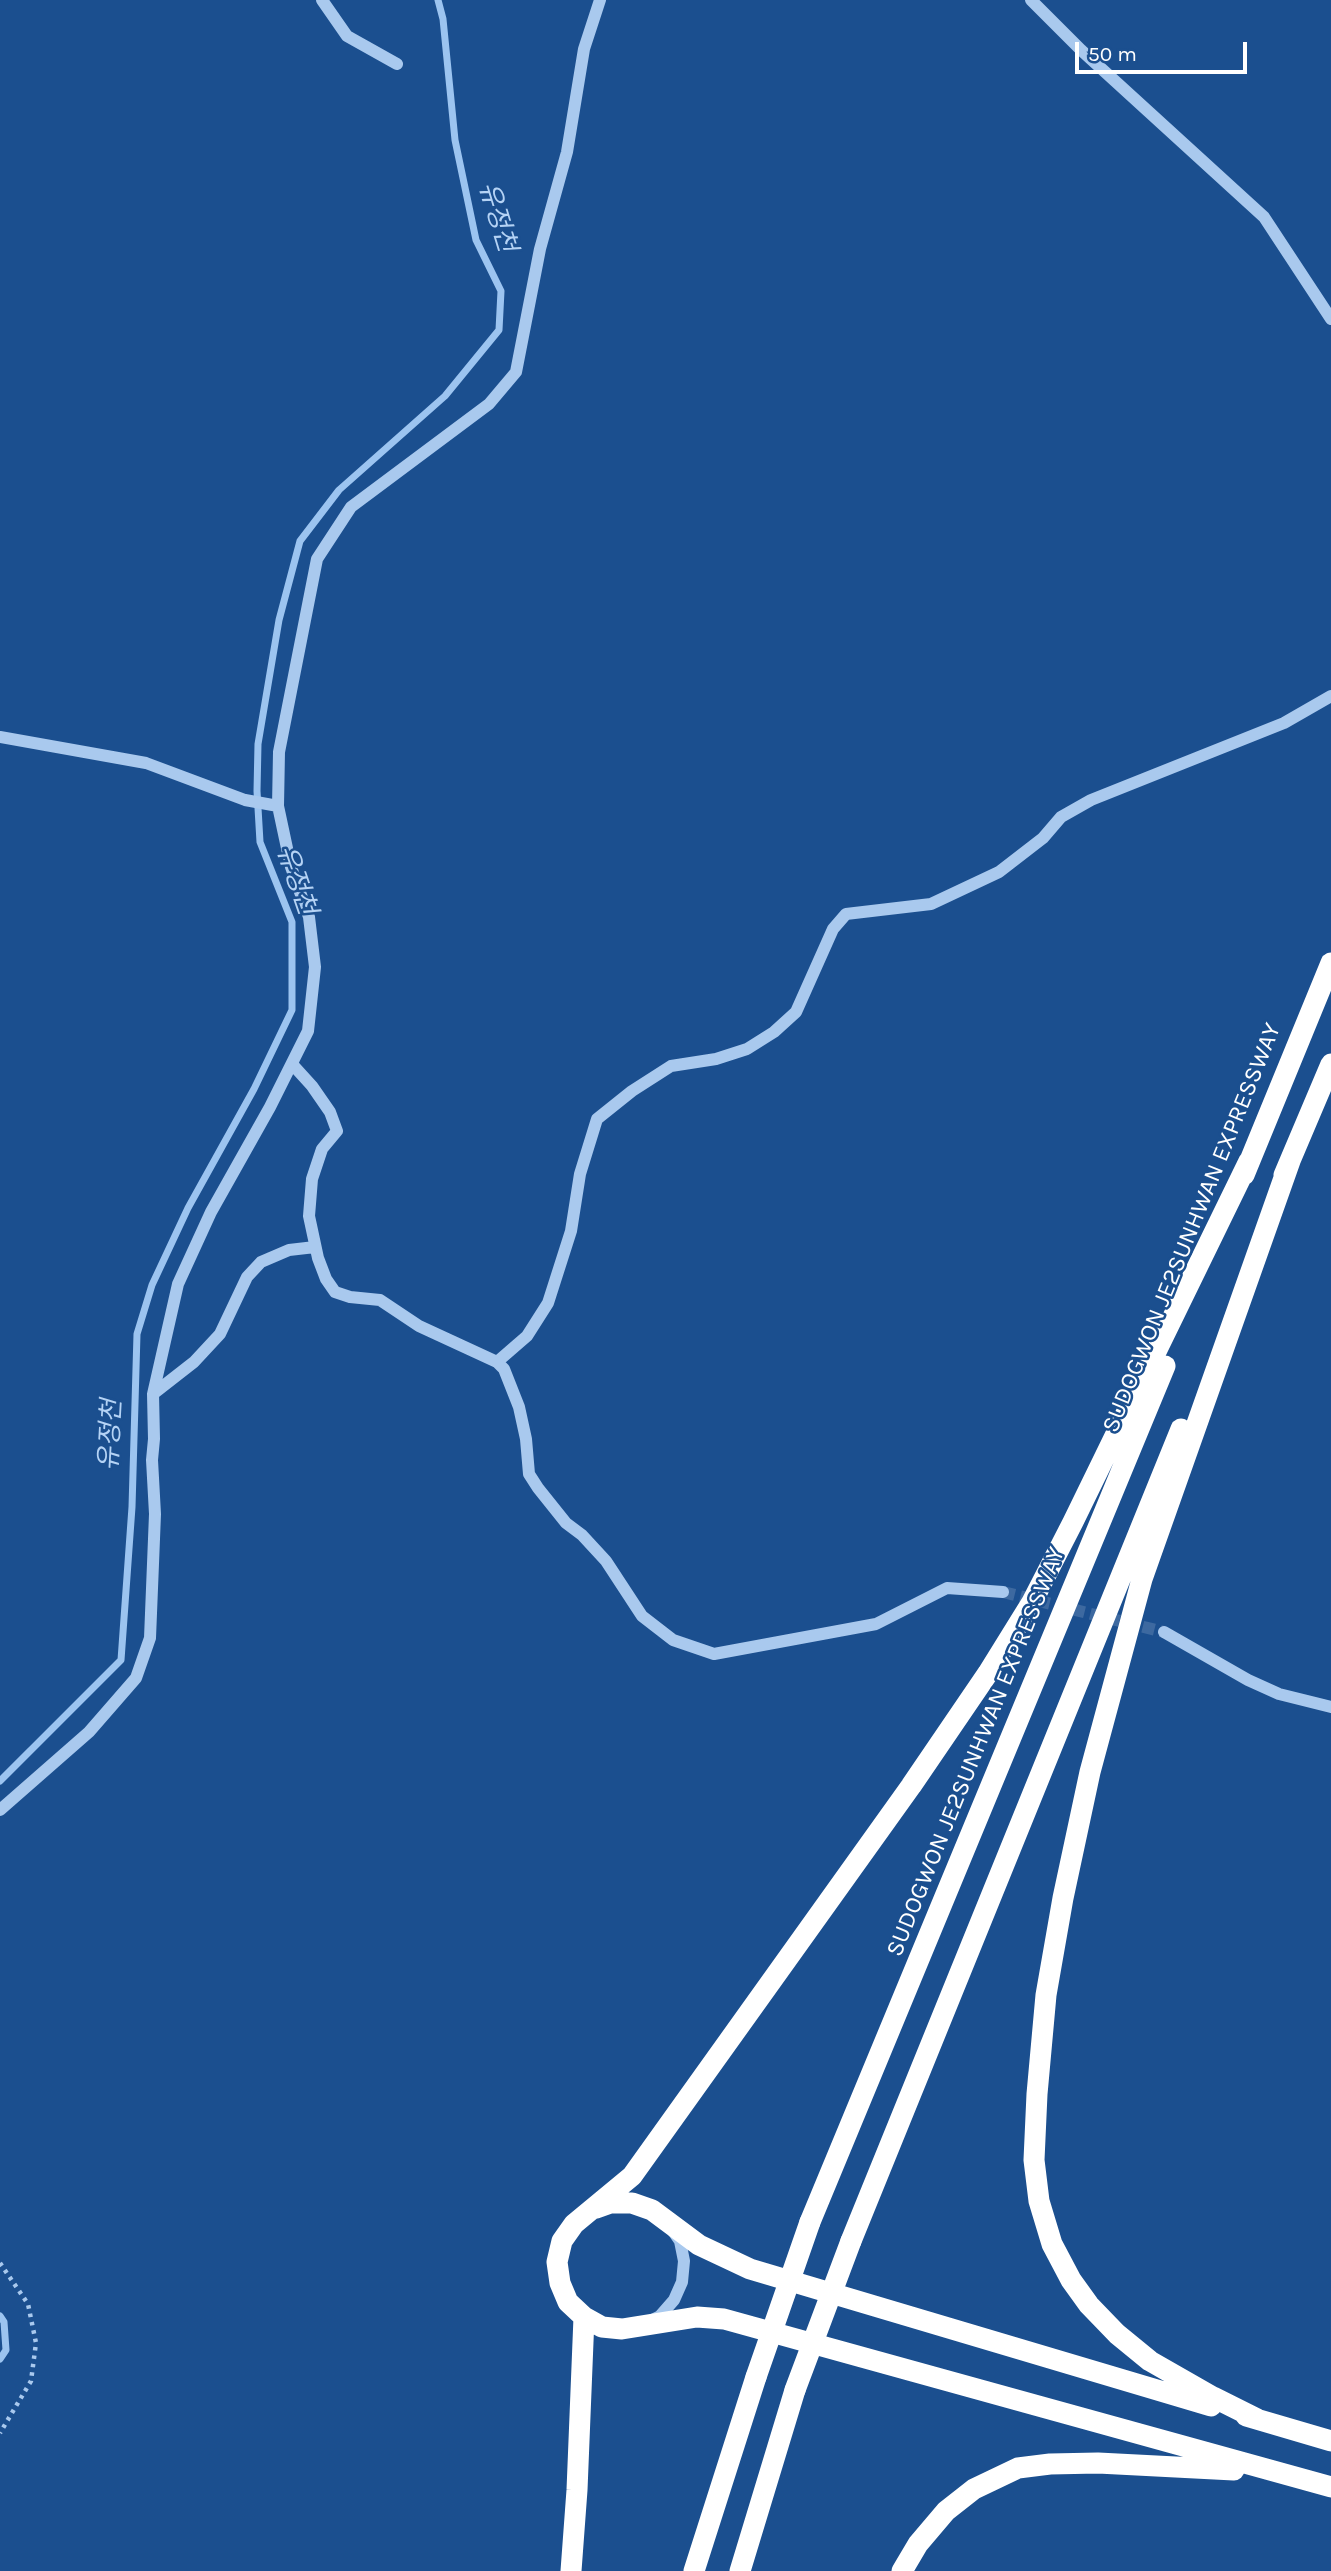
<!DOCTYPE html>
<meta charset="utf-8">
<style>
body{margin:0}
#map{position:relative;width:1331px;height:2571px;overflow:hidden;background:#1b4f8f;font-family:Karla,sans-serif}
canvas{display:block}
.scale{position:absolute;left:1075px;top:42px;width:172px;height:32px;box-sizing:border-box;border:4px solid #fff;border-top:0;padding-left:9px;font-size:21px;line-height:24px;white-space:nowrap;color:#fff;-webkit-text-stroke:5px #1b4f8f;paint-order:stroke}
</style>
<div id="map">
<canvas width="1331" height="2571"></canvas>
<div class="scale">50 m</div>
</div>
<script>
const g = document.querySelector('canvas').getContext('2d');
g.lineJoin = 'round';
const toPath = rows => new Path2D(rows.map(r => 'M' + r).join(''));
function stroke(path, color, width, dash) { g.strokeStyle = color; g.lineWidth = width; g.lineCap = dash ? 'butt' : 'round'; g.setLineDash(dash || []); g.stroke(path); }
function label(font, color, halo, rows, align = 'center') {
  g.font = font + ' Karla,"Noto Sans KR",sans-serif'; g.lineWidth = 5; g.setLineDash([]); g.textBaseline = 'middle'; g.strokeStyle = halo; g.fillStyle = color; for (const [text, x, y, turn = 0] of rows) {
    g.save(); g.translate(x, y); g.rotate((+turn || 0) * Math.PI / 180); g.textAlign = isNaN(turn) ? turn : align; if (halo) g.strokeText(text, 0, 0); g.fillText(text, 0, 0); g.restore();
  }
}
const stream = toPath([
 [0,1781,121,1660,132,1507,137,1334,152,1285,188,1208,254,1089,292,1010,292,922,260,842,257,791,258,744,279,620,300,541,339,490,445,396,499,330,501,291,476,240,455,140,443,19,438,0],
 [0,2316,4,2322,6,2350,0,2359]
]);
const minorTunnel = toPath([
 [1003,1592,1164,1632]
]);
const path = toPath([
 [0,2263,28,2304,36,2343,31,2381,0,2433]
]);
const minor = toPath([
 [322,0,347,36,397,64],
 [1031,0,1081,50,1264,217,1331,319],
 [0,737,146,763,245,800,278,806],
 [292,1064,312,1086,330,1112,337,1131,322,1149,312,1179,309,1216,318,1258,326,1279,335,1292,350,1297,380,1300,419,1326,497,1362,504,1369,519,1407,526,1439,529,1474,538,1488,566,1523,582,1535,606,1561,642,1616,673,1640,714,1654,876,1624,947,1588,1003,1592],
 [497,1362,527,1336,548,1303,571,1231,580,1174,597,1119,632,1091,671,1066,716,1059,747,1049,774,1032,796,1012,833,929,846,914,931,904,999,872,1043,838,1061,817,1091,800,1284,723,1331,696],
 [153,1394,194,1362,220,1334,247,1277,261,1262,289,1250,315,1247],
 [1164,1632,1248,1680,1279,1694,1331,1707],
 [0,1810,89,1732,136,1678,150,1638,155,1514,152,1460,154,1439,153,1394,178,1284,211,1212,270,1107,308,1031,315,967,309,917,291,867,278,806,279,752,317,559,351,507,489,404,516,372,540,249,567,152,584,49,600,0],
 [652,2320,660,2316,674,2300,682,2282,684,2261,680,2241,673,2231]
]);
const highway = toPath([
 [1249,1161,1073,1522,1032,1602,988,1673,911,1786,632,2176,574,2224,562,2241,557,2262,560,2283,568,2302,584,2317,602,2327,622,2329,697,2317,724,2319,1331,2487],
 [1244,1175,1331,963],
 [1284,1175,1331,1064],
 [596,2208,610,2203,632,2203,652,2210,699,2245,750,2269,1211,2406],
 [810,2222,1165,1366],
 [851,2241,1181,1429],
 [1246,2416,1331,2441],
 [1257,2419,1213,2397,1150,2361,1117,2334,1089,2305,1071,2280,1052,2244,1039,2201,1034,2160,1037,2094,1046,1995,1063,1898,1090,1772,1142,1579,1290,1161],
 [571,2571,577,2490,584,2317],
 [694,2571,756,2377],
 [740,2571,795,2390],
 [902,2571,918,2544,946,2511,974,2489,1018,2468,1050,2464,1098,2463,1234,2470]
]);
const highwayBridge = toPath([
 [756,2377,810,2222],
 [795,2390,851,2241]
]);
const streetNames = [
 ["SUDOGWON JE2SUNHWAN EXPRESSWAY",1192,1228,-68],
 ["SUDOGWON JE2SUNHWAN EXPRESSWAY",976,1752,-68]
];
const waterNames = [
 ["유정천",497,217,73],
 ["유정천",296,880,71],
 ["유정천",111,1435,-87]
];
stroke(stream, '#9cc4f0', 7);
stroke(minorTunnel, '#3d69a0', 12, [12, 6]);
stroke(path, '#a9c9ee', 4.5, [3.5, 5]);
stroke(minor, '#a9c9ee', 12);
stroke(highway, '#fff', 21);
stroke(highwayBridge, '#fff', 21);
label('24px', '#fff', '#1b4f8f', streetNames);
label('italic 26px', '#b5d3f5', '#1b4f8f', waterNames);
</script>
